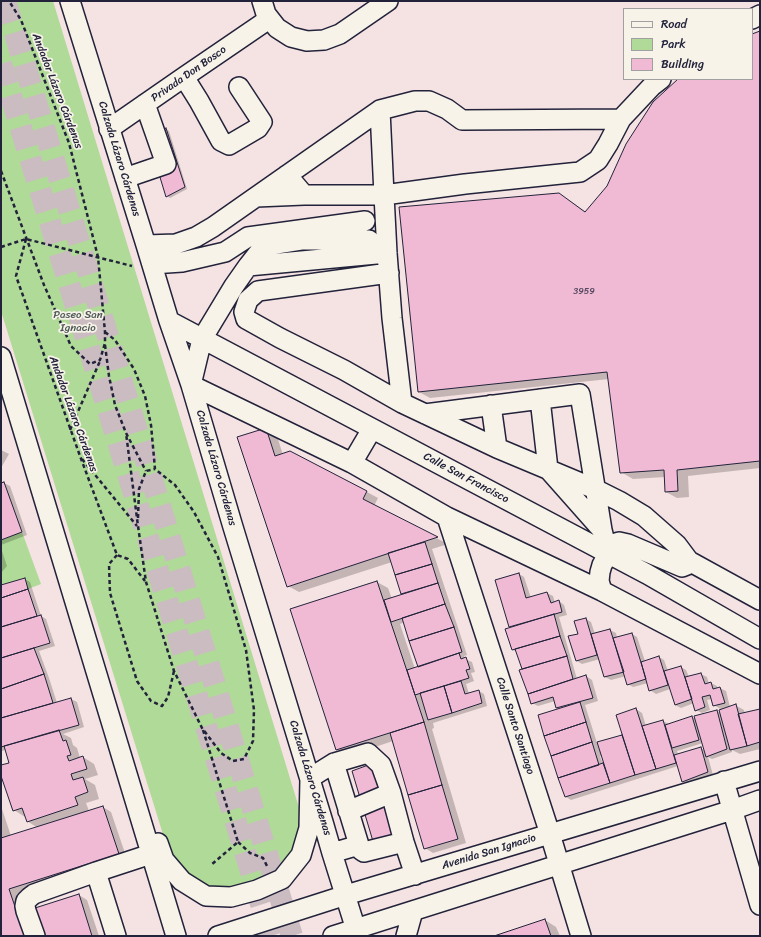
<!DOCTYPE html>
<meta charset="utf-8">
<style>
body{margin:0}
#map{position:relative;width:761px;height:937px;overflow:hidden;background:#f5e2e2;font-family:Sriracha,sans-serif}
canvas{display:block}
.frame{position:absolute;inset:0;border:2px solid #22223b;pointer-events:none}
.legend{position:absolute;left:623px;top:8px;width:130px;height:72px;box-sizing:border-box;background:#f7f3e8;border:1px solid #a29fa3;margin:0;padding:5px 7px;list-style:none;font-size:12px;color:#22223b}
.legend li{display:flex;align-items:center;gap:8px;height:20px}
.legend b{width:20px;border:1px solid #a29fa3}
</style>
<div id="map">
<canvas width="761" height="937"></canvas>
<div class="frame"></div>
<ul class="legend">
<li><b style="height:5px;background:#f7f3e8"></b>Road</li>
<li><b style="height:11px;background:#b0da97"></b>Park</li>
<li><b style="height:11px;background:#f0bad4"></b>Building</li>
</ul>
</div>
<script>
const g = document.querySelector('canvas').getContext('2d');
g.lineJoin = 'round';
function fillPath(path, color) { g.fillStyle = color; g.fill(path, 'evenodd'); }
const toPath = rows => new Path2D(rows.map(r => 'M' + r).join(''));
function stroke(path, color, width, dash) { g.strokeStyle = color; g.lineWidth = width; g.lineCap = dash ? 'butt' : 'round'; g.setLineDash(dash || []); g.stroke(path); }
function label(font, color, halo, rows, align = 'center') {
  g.font = font + ' Sriracha,sans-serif'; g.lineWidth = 3.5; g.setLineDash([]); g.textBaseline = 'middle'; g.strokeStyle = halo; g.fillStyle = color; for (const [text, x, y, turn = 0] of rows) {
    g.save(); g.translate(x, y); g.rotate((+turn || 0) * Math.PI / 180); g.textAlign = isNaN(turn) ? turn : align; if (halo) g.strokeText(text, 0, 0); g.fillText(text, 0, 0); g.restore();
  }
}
const green = toPath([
 [1,1,53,1,300,811,302,837,293,859,272,876,244,888,217,891,196,884,176,866,166,844,1,311],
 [22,532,41,584,28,589,25,578,1,585,1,540]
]);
const shadow = toPath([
 [760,32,760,468,688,476,689,497,677,498,666,492,665,477,633,479,621,472,609,379,430,398,419,392,558,194,570,201,586,212,608,187,679,79,752,79,752,35],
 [166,129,169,131,187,189,170,198,167,196],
 [266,429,277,436,283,455,290,453,367,492,378,498,374,506,448,544,432,549,467,655,464,656,465,659,472,662,475,672,471,673,474,681,466,684,469,694,479,691,484,694,487,706,433,723,434,728,432,729,466,843,433,853,425,848,393,741,348,756,337,749,377,582,388,588,392,599,402,595,392,562,299,592,288,586],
 [405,622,419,667,415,669,400,624],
 [1,450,9,454,1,468],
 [4,483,10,486,27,535,1,545,1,484],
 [1,548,7,566,1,573],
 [519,574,524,577,531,598,547,593,553,596,555,603,559,601,564,605,567,615,559,617,577,679,586,676,592,680,598,701,585,705,597,743,623,735,636,709,642,713,646,726,663,721,669,724,692,717,696,719,717,711,721,714,722,710,714,705,712,699,707,700,710,710,702,713,696,710,694,703,681,708,675,705,670,689,656,694,650,690,648,683,633,687,628,684,626,676,611,680,605,677,600,659,582,664,577,661,579,634,586,619,591,622,595,634,610,630,616,633,617,638,632,634,637,637,645,661,659,657,664,660,668,671,681,667,686,670,689,677,701,674,707,677,709,684,711,683,717,686,717,689,720,688,726,691,730,707,735,705,744,710,745,714,760,710,760,749,740,754,732,750,732,752,712,759,708,757,713,775,689,784,683,781,678,766,571,800,566,797,545,735,557,709,555,701,538,706,532,703,521,671,523,670,517,652,513,650,511,628,496,581],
 [703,743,705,751,701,748,678,755,677,751],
 [600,756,602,756,605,763,603,764],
 [25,579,30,582,41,616,46,619,55,646,39,651,49,678,57,703,71,699,77,702,84,727,63,734,71,738,73,745,77,748,80,758,83,757,94,764,98,775,85,779,95,785,99,799,86,803,89,811,103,807,111,812,127,859,17,894,31,936,1,936,1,839,4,839,3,837,1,837,1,806,11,836,38,828,27,821,26,816,25,817,14,810,1,773,1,766,11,763,6,750,2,751,1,751,1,586],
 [371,765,374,767,397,843,379,848],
 [79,895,87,900,99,936,45,936],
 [545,920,556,927,560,936,496,936]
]);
const building = toPath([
 [760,31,760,461,677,470,678,491,665,492,664,470,620,473,607,372,418,392,399,207,559,193,585,212,607,186,626,144,653,102,678,79,752,79,752,34,760,31],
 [166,128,185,187,166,197,149,141,166,128],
 [266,428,275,456,290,451,367,491,363,499,438,537,287,587,237,437,266,428],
 [4,482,22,532,1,540,1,483,4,482],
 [425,542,432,564,395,575,388,553,425,542],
 [432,564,438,583,401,594,395,575,432,564],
 [519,573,526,598,547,592,551,603,559,600,562,612,509,627,495,580,519,573],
 [25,578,28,589,1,598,1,585,25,578],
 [377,581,424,722,336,750,290,609,377,581],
 [438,583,445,604,391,622,384,600,438,583],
 [28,589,37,616,1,627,1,598,28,589],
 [445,604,454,627,409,641,402,618,445,604],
 [554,614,560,636,512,650,505,629,554,614],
 [41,615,50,643,1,658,1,627,41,615],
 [586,618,597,655,576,661,568,636,578,634,574,621,586,618],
 [454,627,462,652,418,667,409,641,454,627],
 [610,629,624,672,604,677,591,634,610,629],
 [632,633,646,679,627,685,613,638,632,633],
 [560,636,567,656,522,669,515,649,560,636],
 [34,648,44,674,1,689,1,658,34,648],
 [459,653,461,659,466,657,470,669,466,670,469,678,415,695,407,670,459,653],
 [567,656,573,679,528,694,519,670,567,656],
 [659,656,668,685,649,691,641,662,659,656],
 [681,666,692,699,675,705,664,671,681,666],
 [701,673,705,684,711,682,713,689,720,687,725,703,713,706,710,695,702,697,705,707,695,711,685,677,701,673],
 [44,674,53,703,1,718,1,689,44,674],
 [586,675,593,698,556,708,553,697,531,704,528,694,586,675],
 [461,681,465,694,479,690,482,703,452,713,444,686,461,681],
 [444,686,452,713,428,720,420,693,444,686],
 [71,698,79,725,1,747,1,718,71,698],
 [580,702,586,722,544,736,538,715,580,702],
 [736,704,747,746,730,750,719,710,736,704],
 [636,708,656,769,635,775,616,715,636,708],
 [760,709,760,742,747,746,738,714,760,709],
 [717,710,727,749,706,757,694,716,717,710],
 [692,716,699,740,672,748,665,725,692,716],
 [663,720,676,763,656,769,642,726,663,720],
 [424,722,442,785,408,795,390,733,424,722],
 [586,722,592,742,551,756,544,736,586,722],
 [59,730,63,741,66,740,71,755,67,756,69,761,83,756,87,769,71,774,73,780,83,777,88,792,75,797,78,805,27,822,22,808,13,811,1,776,1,765,9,763,4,746,59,730],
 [622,735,635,775,610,783,597,742,622,735],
 [592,742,599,765,558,778,551,756,592,742],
 [701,747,708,772,682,782,674,755,701,747],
 [603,763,610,783,565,797,558,778,603,763],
 [371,764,395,842,375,848,352,771,371,764],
 [442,785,458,839,424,849,408,795,442,785],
 [103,806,119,854,9,889,25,936,1,936,1,838,103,806],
 [79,894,92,936,44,936,35,908,79,894],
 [545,919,551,936,494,936,545,919]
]);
const highwayTunnel = toPath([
 [5,1,292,936],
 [1,64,271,936]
]);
const path = toPath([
 [1,171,44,285,71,346,90,364,100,360,105,343,105,332,98,257,69,143,21,20,9,1],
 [26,239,16,276,80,456,117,555,128,559,145,581],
 [1,247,26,239,132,266],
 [105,332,115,340,134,369,145,396,151,425,155,469,175,485,194,512,218,557,246,650,254,710,253,741,244,759,233,761,221,753,202,728,174,671,146,582,138,526,126,433],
 [105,345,109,376,115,405,126,433,146,471],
 [70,430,100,361],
 [82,459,137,526],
 [138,518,139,489,146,471,155,469],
 [117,555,109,564,110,593,137,681,151,701,162,706,168,697,174,671],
 [203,730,238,842,211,865],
 [238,842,250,853,263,858,267,866]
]);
const minor = toPath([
 [70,1,146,245,169,321,191,385,233,527,323,822,332,853,358,936],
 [262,1,266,14,277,28,291,37,307,41,324,40,340,34,388,1],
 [752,19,760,15],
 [184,77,199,101,221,141,229,145,258,128,262,122,239,87],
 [109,129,184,77,269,19],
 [287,175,304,195,384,195,380,110],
 [125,178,166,164,145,104],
 [256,197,304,195],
 [146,245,176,244,196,237,213,227,380,110,415,101,429,101,447,109,462,120,621,119,652,86,661,79],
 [152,264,182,262,225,252,248,237,365,221],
 [248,266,259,252,270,245,301,240,369,240],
 [389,273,258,291,248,300,244,312,246,319,280,338,344,370,402,403,497,448,595,489,619,501,644,516,677,545,689,561,687,565,682,567,628,544,619,542,606,546],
 [169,321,647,574,760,639],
 [1,357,176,936],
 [191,385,352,463,447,517,602,591,760,674],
 [191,385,202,339,234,286,248,266,387,253],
 [540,399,548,469,602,530],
 [402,403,392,318,387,253,384,195,465,184,580,172,598,160,608,144,621,119],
 [491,405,497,448],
 [425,414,580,394,602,530,608,554,602,565,600,572,599,581,602,591],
 [352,463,372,429],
 [447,517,550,834,581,936],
 [689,561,760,600],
 [334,763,368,753,381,765,391,793],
 [724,781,760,905],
 [348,811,391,793,404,842,415,875],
 [158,843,164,860,182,881,206,896,231,897,257,890,282,879,301,855,309,828,310,778,334,763,359,845,332,853],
 [359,845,361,850,364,852,404,842],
 [96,872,116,936],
 [35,936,26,911,25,906,26,901,30,897,34,894,96,872,151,854],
 [218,936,346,895,760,771],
 [333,936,732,810,760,800],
 [406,936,413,911]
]);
const numberNames = [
 ["3959",584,292]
];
const streetNames = [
 ["Privada Don Bosco",189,74,-35],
 ["Andador Lázaro Cárdenas",57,91,69],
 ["Calzada Lázaro Cárdenas",119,159,73],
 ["Andador Lázaro Cárdenas",73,414,70],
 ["Calzada Lázaro Cárdenas",216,468,74],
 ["Calle San Francisco",466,478,28],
 ["Calle Santo Santiago",515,726,72],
 ["Calzada Lázaro Cárdenas",310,778,73],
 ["Avenida San Ignacio",489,852,-17]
];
const parkNames = [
 ["Paseo San",78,315],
 ["Ignacio",78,328]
];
fillPath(green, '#b0da97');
fillPath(shadow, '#0003');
fillPath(building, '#f0bad4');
stroke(building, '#22223b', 1);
stroke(highwayTunnel, '#cbbcc1', 22, [22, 11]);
stroke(minor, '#22223b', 22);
stroke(path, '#22223b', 2.5, [4, 3]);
stroke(minor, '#f7f3e8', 19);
label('9px', '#564861', null, numberNames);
label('11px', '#22223b', '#f7f3e8', streetNames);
label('11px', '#4d5957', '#f7f3e8', parkNames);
</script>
